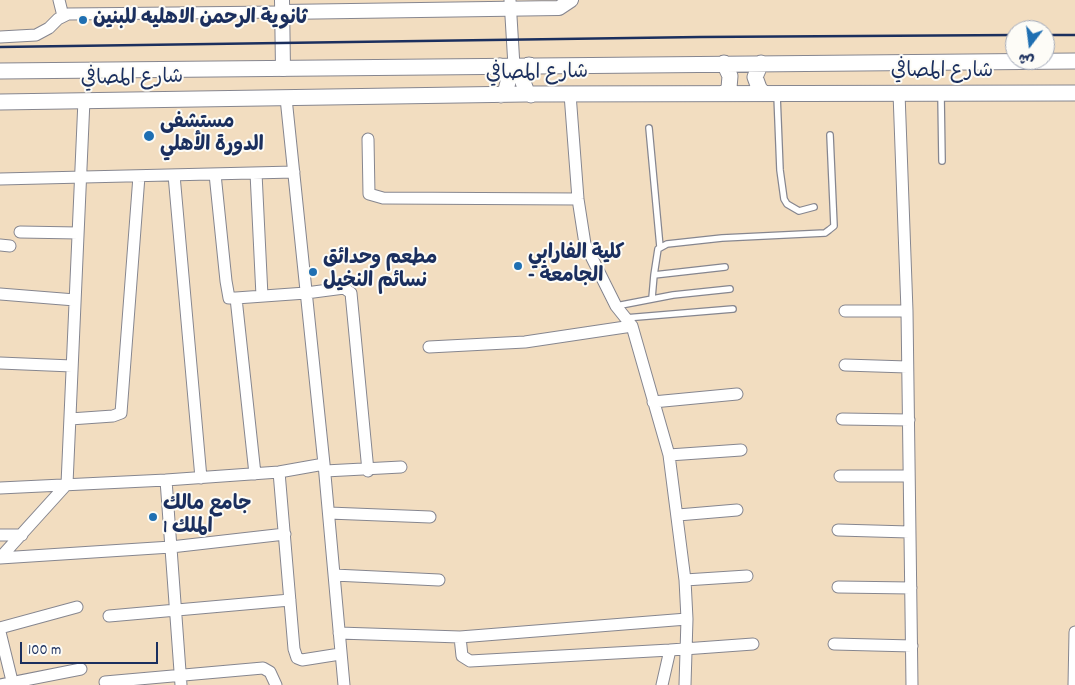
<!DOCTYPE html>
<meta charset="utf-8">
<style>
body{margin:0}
#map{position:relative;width:1075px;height:685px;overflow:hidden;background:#f2ddc0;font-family:Dekko,"Playpen Sans Arabic",sans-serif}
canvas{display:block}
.north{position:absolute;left:1005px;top:20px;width:50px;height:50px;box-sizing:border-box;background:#fdfcf7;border:1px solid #a3aaba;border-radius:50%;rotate:195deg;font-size:14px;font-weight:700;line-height:20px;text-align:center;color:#1b2f5e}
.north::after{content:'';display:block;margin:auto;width:18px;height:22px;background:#1f6fb2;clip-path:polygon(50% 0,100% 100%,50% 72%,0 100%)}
.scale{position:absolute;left:20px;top:642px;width:138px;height:22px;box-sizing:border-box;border:2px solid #1b2f5e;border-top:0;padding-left:6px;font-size:15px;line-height:18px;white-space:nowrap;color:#1b2f5e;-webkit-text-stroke:4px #fdfcf7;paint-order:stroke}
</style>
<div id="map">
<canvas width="1075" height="685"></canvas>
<div class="north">ش</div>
<div class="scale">100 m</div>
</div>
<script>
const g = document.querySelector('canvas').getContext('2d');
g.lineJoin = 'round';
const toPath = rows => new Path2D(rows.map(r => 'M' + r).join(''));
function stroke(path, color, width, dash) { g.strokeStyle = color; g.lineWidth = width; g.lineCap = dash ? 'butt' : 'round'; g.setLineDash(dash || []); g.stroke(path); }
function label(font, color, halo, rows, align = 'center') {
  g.font = font + ' Dekko,"Playpen Sans Arabic",sans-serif'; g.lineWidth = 4; g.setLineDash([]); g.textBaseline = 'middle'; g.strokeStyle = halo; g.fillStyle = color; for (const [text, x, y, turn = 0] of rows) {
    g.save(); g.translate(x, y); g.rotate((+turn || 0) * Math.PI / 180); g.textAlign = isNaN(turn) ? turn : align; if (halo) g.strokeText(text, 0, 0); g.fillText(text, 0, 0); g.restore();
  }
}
const service = toPath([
 [777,95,780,170,784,199,787,204,799,211,814,207],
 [941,95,942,161],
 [649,128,660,247],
 [654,275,658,249,667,244,722,238,825,233,829,230,834,226,830,135],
 [652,298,654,275,725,267],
 [616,306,673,295,730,289],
 [625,318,733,309]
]);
const minor = toPath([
 [59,0,63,16],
 [510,0,514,66],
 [0,37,36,35,49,28,58,19,68,14,282,12],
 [899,93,907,311,912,685],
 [570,94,578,199,585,244,616,306,632,326,669,455,685,580,687,619,685,685],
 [286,98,324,464,344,685],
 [368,139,369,194,383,198,578,199],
 [256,173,262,296],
 [215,174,226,281,229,298,236,298],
 [174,175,201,478],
 [0,179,294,172],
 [20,232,78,233],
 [0,245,10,246],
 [0,294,75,300],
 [845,311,907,311],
 [429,347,525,342,632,326],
 [0,363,72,366],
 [845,365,907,367],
 [653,402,737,394],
 [70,419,113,416,121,413,139,176],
 [842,419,909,420],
 [669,455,741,450],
 [325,471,401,467],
 [279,472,294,649,297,658,302,660,340,654],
 [255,474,236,298,306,293,344,288,351,293,368,471],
 [840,476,909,476],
 [166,480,181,685],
 [0,488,166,480,279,472,324,464],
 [329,513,430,517],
 [678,515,737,510],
 [838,530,909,532],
 [0,535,22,535],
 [0,558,67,484,84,100],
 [0,558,171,547,285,534],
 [334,575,439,580],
 [685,580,747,576],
 [838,587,911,588],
 [109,616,290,600],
 [0,628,77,607],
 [0,632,13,685],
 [339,633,460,637,687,619],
 [460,637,462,656,470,661,670,650],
 [834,644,912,646],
 [105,682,263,668,270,672,276,685],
 [0,685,81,669],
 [662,685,670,650,753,644],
 [1074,685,1075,632]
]);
const tertiary = toPath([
 [282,0,283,69],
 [282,12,559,8,571,0]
]);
const secondary = toPath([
 [724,63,730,76,729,88,725,93],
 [761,63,755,77,759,88,763,93],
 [529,65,524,70,523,82,526,90,531,95],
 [500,66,506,71,509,78,506,90,501,95],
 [0,71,1075,61],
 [0,102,525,94,1075,93]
]);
const rail = toPath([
 [1045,35,1075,35],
 [0,47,700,37,1015,35]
]);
const markers = [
 [83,20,5,"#1f6fb2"],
 [149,136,6,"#1f6fb2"],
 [518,266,5,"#1f6fb2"],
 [313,272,5,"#1f6fb2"],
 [153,517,5,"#1f6fb2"]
];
const poiNames = [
 ["ثانوية الرحمن الاهليه للبنين",93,20],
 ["مستشفى",160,124],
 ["الدورة الأهلي",160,147],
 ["كلية الفارابي",528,255],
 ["- الجامعة",528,278],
 ["مطعم وحدائق",323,260],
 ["نسائم النخيل",323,283],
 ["جامع مالك",163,506],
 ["الملك 1",163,529]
];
const streetNames = [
 ["شارع المصافي",942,73],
 ["شارع المصافي",537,75,-1],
 ["شارع المصافي",132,80,-1]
];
stroke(service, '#86868f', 8);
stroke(minor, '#86868f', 13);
stroke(tertiary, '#86868f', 16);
stroke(secondary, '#86868f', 17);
stroke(service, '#fff', 5.5);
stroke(minor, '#fff', 11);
stroke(tertiary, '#fff', 14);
stroke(secondary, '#fff', 15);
stroke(rail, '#1b2f5e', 2.5);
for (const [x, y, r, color] of markers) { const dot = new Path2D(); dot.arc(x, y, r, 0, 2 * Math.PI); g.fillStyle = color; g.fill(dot); stroke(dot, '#fdfcf7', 2); }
label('bold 20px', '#1b2f5e', '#fdfcf7', poiNames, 'left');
label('20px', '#1b2f5e', '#fdfcf7', streetNames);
</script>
